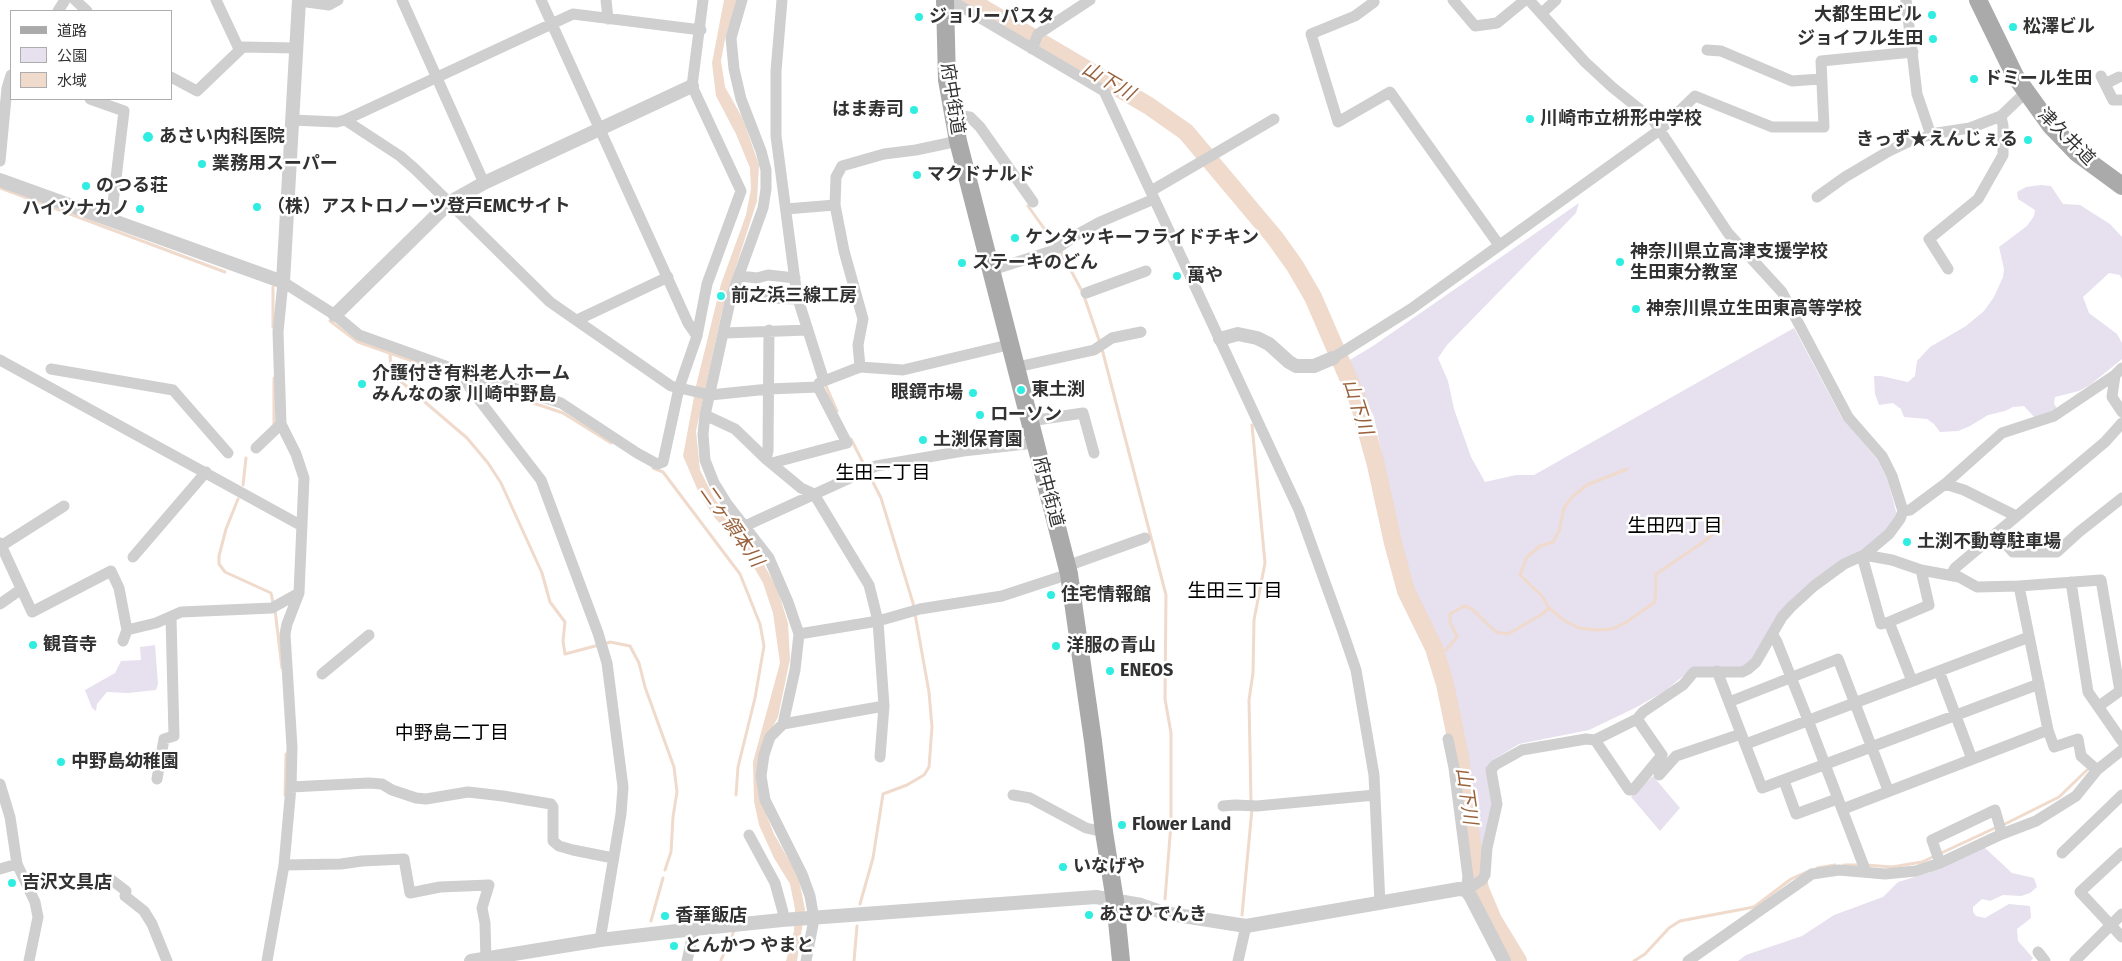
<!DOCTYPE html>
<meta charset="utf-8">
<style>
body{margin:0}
#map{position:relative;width:2122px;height:961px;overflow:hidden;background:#fff;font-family:"Fira Sans","Noto Sans JP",sans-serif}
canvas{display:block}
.legend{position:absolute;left:10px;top:10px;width:162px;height:90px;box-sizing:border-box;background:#fff;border:1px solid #adadad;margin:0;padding:6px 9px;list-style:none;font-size:15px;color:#323232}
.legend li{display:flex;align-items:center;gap:10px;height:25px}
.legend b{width:25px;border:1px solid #adadad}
</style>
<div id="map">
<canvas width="2122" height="961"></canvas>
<ul class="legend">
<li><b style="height:6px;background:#aaa"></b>道路</li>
<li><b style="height:14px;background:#e7e0ef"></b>公園</li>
<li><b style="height:14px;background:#efdacc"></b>水域</li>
</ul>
</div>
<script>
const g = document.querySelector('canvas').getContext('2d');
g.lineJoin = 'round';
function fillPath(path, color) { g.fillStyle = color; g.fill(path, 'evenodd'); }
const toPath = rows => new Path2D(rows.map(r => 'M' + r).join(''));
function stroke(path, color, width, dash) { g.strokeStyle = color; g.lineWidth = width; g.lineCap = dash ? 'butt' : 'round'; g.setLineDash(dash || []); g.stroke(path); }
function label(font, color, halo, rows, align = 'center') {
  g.font = font + ' "Fira Sans","Noto Sans JP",sans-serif'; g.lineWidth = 5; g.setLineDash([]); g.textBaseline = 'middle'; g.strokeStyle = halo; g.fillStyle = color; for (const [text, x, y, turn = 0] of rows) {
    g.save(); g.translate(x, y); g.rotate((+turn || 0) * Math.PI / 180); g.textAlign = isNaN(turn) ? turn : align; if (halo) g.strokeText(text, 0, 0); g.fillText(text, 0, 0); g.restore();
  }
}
const green = toPath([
 [2041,185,2051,186,2063,204,2080,205,2110,224,2122,237,2122,279,2120,275,2109,273,2083,297,2089,313,2117,334,2122,343,2122,359,2090,385,2079,391,2055,397,2054,403,2057,409,2035,418,2024,406,2013,407,2005,411,1988,415,1970,426,1958,431,1940,432,1934,424,1927,419,1904,417,1901,409,1893,403,1879,405,1875,394,1874,376,1881,376,1908,382,1915,376,1917,361,1930,347,1966,326,1984,311,1994,297,2003,277,2004,269,1999,247,2027,226,2034,216,2035,210,2018,199,2017,192,2026,187],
 [1579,203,1576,213,1447,345,1438,358,1448,381,1454,409,1471,457,1485,482,1516,475,1534,475,1794,328,1842,418,1877,459,1888,481,1897,515,1887,529,1872,543,1812,583,1753,660,1744,667,1694,667,1665,691,1635,708,1589,730,1519,744,1491,761,1486,769,1492,806,1482,870,1479,872,1465,756,1449,684,1443,661,1411,590,1374,417,1348,361,1373,346],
 [155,645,158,684,156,690,128,693,107,692,97,704,96,711,92,708,85,690,115,673,121,661,141,660,140,647],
 [1653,776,1680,808,1660,831,1631,797],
 [1984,847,2012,873,2034,878,2037,887,2030,893,2021,896,2003,895,1990,901,1982,899,1973,907,1973,912,1976,916,1985,918,2009,904,2030,906,2031,918,2017,929,2018,941,2033,958,2031,961,1738,961,1746,955,1802,936,1834,915,1883,897,1898,882,1928,873]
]);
const water = toPath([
 [724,0,736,0,736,4,725,39,721,61,725,87,743,119,759,165,757,201,723,307,696,431,700,470,714,498,755,549,777,588,788,623,790,659,778,717,765,741,759,796,774,834,798,876,805,909,797,961,786,961,794,931,795,909,790,884,774,858,759,825,754,801,753,762,780,663,773,613,763,583,744,550,715,518,699,493,683,456,696,386,721,284,746,215,751,189,750,168,736,134,716,96,712,63]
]);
const stream = toPath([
 [0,188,225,272],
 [1028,206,1056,245],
 [1060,250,1083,293,1100,343],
 [273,287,273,327],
 [330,321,358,342,461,378],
 [1102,349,1166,595,1165,699,1171,733,1171,824,1165,899],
 [390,353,391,373,467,438,488,463,501,483,542,573,550,602,565,622,563,641,565,654,599,645],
 [274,378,274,424],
 [471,382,563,413,611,443],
 [826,386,837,411],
 [851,439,881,498,913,603,929,692,932,727,929,767,924,775,907,785,883,794,873,858,860,904],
 [653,468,663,472,740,574,760,624,764,646,755,698,738,767,736,795],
 [243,485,246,458],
 [238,499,226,529,219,556,219,564,225,572,271,593,273,603],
 [1549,608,1565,621,1579,628,1596,630,1612,629,1625,623,1655,602,1656,574,1699,545,1711,536,1723,522],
 [275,610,282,668],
 [605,644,610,642,630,646,639,663,645,687,674,767,677,792,673,817,671,852,665,870],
 [1437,656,1447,649,1457,637,1450,622,1450,614,1464,606,1472,609,1496,632,1508,634,1541,615,1549,608,1542,596,1520,575,1527,557,1540,546,1553,542,1559,531,1564,508,1572,497,1587,485,1627,469],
 [285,795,286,754],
 [1251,802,1249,700,1253,673,1254,620,1265,563,1252,425],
 [2003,825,2059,797,2087,770],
 [1844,865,1860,865],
 [1866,865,1892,867,1922,862,1997,827],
 [1817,868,1835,865],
 [1242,915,1252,809],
 [651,921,663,878],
 [721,960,734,931],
 [854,961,857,926],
 [1634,961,1645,954,1669,928,1680,921,1754,907,1791,879,1811,870]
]);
const river = toPath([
 [969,0,1149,106,1186,132,1275,238,1295,266,1313,297,1359,403,1376,465,1393,543,1406,591,1434,648,1445,684,1460,757,1465,803,1480,889,1493,920,1518,961]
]);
const minor = toPath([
 [75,0,87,11],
 [216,0,239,49],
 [402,0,484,183],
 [541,0,688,323,697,336],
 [606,0,608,19],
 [742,0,731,38,734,69,741,99,761,151,766,170,766,189,763,208,731,297,705,415,703,434,705,460,714,483,727,504,769,558,788,602,799,634,795,670,783,724,770,737,764,755,761,776,765,800,802,874,810,896,814,919,806,961],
 [782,0,776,71,776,136,797,296,824,381],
 [950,0,1104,91,1299,510,1343,632,1356,670,1374,775,1380,904],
 [1373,0,1374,2,1355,16,1311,34,1338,122,1390,92,1499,245],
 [1453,0,1475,26,1497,23,1525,0],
 [1906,0,1917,94,1931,135],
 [299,1,329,5,338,0],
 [58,11,65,0],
 [1542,13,1556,0],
 [1032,49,1038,34,1090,0],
 [1707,50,1721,51,1792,81,1820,79],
 [2101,76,2113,100,2122,100],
 [171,77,197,91,243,47,295,48],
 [2105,84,2119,77],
 [90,99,124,111,111,220],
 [953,115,970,117,980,127,1033,202],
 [292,120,337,122,345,120,573,14,701,30],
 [345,120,400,156,415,169,550,302,671,386,710,395,769,389,818,387,819,383,824,381,860,367,903,370,1012,344],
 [0,161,7,88,11,75],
 [1151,191,1274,119],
 [1817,197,1845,177,1889,151,1912,140,1937,133,1970,128,2001,116,2025,93],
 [786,209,835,205],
 [1948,269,1929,239,1978,199,2003,155,2003,126,2001,116],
 [992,270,1055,250,1078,234,1100,222,1154,199],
 [740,276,757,278,768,275,795,278],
 [1086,293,1146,271],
 [731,297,798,299],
 [577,320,668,277],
 [725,333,808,330],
 [1333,358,1411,309,1661,129,1695,96,1772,127,1824,127,1821,61,1913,52],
 [0,360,302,526],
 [860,367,858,345,863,319,844,251,835,205,836,177,842,166,884,154,916,150,958,141],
 [1017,367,1094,350,1112,338,1141,332],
 [51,369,173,390,228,453],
 [462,372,470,388,541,480,598,633,607,663,623,787,621,814,600,940],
 [2115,375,2112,397,2122,412],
 [705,415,735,429,766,459,801,488,814,494,869,585,878,621,884,706,880,757],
 [1030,421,1083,413,1094,453],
 [256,448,281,424],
 [766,459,768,451,769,330],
 [772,463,847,443,818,387],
 [1945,484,1964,490,2016,516],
 [1903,511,1910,510,1945,484,2002,433,2054,416,2115,375,2122,368],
 [745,526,876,466,963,451,1035,443],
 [1996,533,2013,552,2057,552,2079,532,2122,498],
 [0,543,32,612,111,571,119,588,127,630,123,641],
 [1,546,64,506],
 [1864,555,1892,560,1921,570,1959,577,1977,587,2019,586,2101,580,2120,691,2099,706],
 [1862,556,1881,624,1889,622],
 [133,557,206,472],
 [1067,566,1145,538],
 [1951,575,1955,568,2105,442,2122,423],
 [2071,582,2088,692,2122,741],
 [2019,586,2048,730,2054,747,2078,739,2081,756,2097,770],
 [0,604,20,590],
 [127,630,156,623,181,612,272,608,299,593],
 [799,634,878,621,920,609,1002,596,1069,574],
 [1773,635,1777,642,1808,720,1866,872],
 [1717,671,1762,788,2039,684],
 [1939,671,1972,759],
 [322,674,369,635],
 [1912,681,1889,622,1929,605,1921,570],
 [1729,702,1838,659,1888,790],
 [783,724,884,706],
 [1448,739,1454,768,1468,877,1466,890],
 [1595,740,1629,790,1633,790,1662,755,1637,719],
 [1746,744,2029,637],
 [1659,775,1676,756,1741,734],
 [157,779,164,739,174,736,171,617],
 [1784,781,1796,814,1837,799],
 [0,784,10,817,17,864,35,902,38,917,29,961],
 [291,787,369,783,382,784,392,790,416,798,426,799,468,792,503,796,551,804,553,807,553,841,559,846,573,850,613,858],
 [1013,795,1030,798,1086,828,1104,832],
 [1223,806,1235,805,1257,806,1375,795],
 [1843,809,2048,730],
 [749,835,775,883,783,912,782,920],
 [2062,853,2122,795],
 [2122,853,2080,892,2122,937],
 [1940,863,1932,840,1995,810,2002,834],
 [284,865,341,864,362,861,404,859,410,893,440,887,489,885,482,908,485,923,486,961],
 [0,869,17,864],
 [109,878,126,891,125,896,144,911,152,924,167,961],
 [1466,890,1482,880,1485,875,1487,848,1497,804,1491,770,1495,765,1522,750,1586,739,1595,740,1637,719,1643,712,1683,685,1694,672,1742,672,1748,669,1756,662,1782,617,1791,607,1814,586,1844,564,1864,555,1889,534,1900,519,1903,511,1892,476,1882,456,1848,417,1782,292,1728,233,1653,120,1612,87,1585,62,1529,0],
 [2038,952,2045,961],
 [267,961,284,865,291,787,292,747,285,634,287,624,299,593,304,478,296,454,281,424,278,332,283,282,335,315,359,335,462,372,561,403,637,453,657,464,663,462,679,388,697,336,707,284,741,191,692,86,703,0],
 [687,961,694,929],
 [1238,961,1246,926],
 [1688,961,1812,874,1839,870,1885,874,1916,871,1940,863,2002,834,2036,821,2076,796,2097,770,2122,750],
 [2075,961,2122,914]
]);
const tertiary = toPath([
 [0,180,283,282,299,0],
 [335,315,450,202,484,183,692,86],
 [1220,339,1238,334,1257,338,1269,344,1289,362,1296,366,1314,366,1333,358],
 [471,961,600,940,694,929,782,920,1096,897,1141,905,1164,913,1246,926,1459,889,1466,890,1471,897,1504,961]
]);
const primary = toPath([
 [945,0,947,80,958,141,1069,574,1093,741,1104,832,1115,901,1121,961],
 [1978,0,2015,76,2051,126,2077,153,2122,186]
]);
const markers = [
 [1932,15,5,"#30ede2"],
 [919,17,5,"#30ede2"],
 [2013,27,5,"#30ede2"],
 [1933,39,5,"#30ede2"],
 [1974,79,5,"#30ede2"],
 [914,110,5,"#30ede2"],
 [1530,119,5,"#30ede2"],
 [148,137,6,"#30ede2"],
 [2028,140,5,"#30ede2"],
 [202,164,5,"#30ede2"],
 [917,175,5,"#30ede2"],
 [86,186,5,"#30ede2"],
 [257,207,5,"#30ede2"],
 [140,209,5,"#30ede2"],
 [1015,238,5,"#30ede2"],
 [1620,262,5,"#30ede2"],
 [962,263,5,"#30ede2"],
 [1177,276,5,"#30ede2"],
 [721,296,5,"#30ede2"],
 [1636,309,5,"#30ede2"],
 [362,384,5,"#30ede2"],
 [1021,390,5,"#30ede2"],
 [973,393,5,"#30ede2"],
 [980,415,5,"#30ede2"],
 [923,440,5,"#30ede2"],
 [1907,542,5,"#30ede2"],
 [1051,595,5,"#30ede2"],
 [33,645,5,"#30ede2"],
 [1056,646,5,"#30ede2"],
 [1110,671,5,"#30ede2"],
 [61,762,5,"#30ede2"],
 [1122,825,5,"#30ede2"],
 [1063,867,5,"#30ede2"],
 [12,883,5,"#30ede2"],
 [1089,915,5,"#30ede2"],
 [665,916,5,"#30ede2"],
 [674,946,5,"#30ede2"]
];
const poiNames = [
 ["大都生田ビル",1922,15,"right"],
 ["ジョリーパスタ",929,17],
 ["松澤ビル",2023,27],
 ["ジョイフル生田",1923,39,"right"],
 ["ドミール生田",1984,79],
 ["はま寿司",904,110,"right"],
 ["川崎市立枡形中学校",1540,119],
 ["あさい内科医院",159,137],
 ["きっず★えんじぇる",2018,140,"right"],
 ["業務用スーパー",212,164],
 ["マクドナルド",927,175],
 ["のつる荘",96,186],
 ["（株）アストロノーツ登戸EMCサイト",267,207],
 ["ハイツナカノ",130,209,"right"],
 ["ケンタッキーフライドチキン",1025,238],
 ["神奈川県立高津支援学校",1630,252],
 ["生田東分教室",1630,273],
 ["ステーキのどん",972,263],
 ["萬や",1187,276],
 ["前之浜三線工房",731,296],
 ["神奈川県立生田東高等学校",1646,309],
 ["介護付き有料老人ホーム",372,374],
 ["みんなの家 川崎中野島",372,395],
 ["東土渕",1031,390],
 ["眼鏡市場",963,393,"right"],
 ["ローソン",990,415],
 ["土渕保育園",933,440],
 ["土渕不動尊駐車場",1917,542],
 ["住宅情報館",1061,595],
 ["観音寺",43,645],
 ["洋服の青山",1066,646],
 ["ENEOS",1120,671],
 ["中野島幼稚園",71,762],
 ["Flower Land",1132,825],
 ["いなげや",1073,867],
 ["吉沢文具店",22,883],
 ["あさひでんき",1099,915],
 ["香華飯店",675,916],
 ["とんかつ やまと",684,946]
];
const streetNames = [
 ["府中街道",952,99,81],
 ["津久井道",2066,137,45],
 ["府中街道",1048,492,75]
];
const waterNames = [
 ["山下川",1108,82,30],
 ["山下川",1357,407,72],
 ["二ヶ領本川",731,526,55],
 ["山下川",1466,796,82]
];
const neighbourhoodNames = [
 ["生田二丁目",883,474],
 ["生田四丁目",1675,527],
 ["生田三丁目",1235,592],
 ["中野島二丁目",452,734]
];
fillPath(green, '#e7e0ef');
fillPath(water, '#efdacc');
stroke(stream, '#efdacc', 3);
stroke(river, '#efdacc', 18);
stroke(minor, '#cfcfcf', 11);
stroke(tertiary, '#cfcfcf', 14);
stroke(primary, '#aaa', 18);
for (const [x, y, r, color] of markers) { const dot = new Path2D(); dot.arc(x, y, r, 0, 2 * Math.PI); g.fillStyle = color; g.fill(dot); stroke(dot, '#fff', 2); }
label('bold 18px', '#323232', '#fff', poiNames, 'left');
label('18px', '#323232', '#fff', streetNames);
label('italic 19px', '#99613b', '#fff', waterNames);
label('19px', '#000', '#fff', neighbourhoodNames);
</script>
